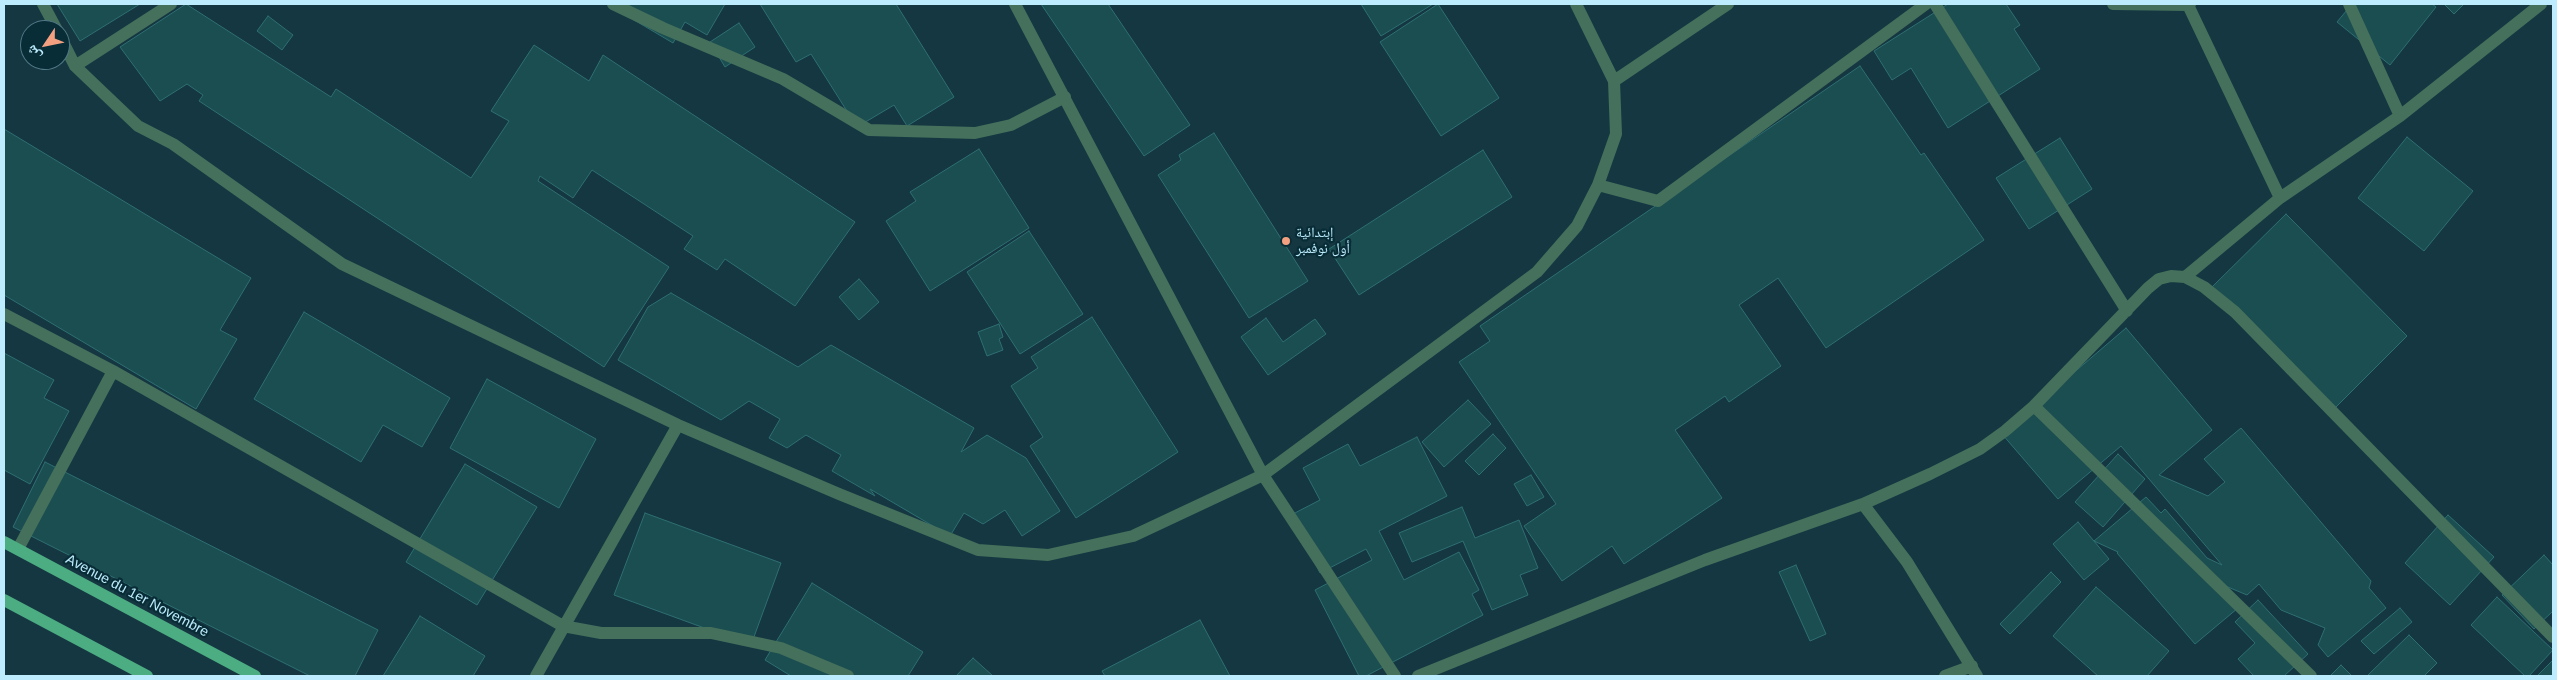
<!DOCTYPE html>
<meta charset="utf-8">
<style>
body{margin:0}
#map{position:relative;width:2557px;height:680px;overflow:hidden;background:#153742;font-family:Arial,"Noto Naskh Arabic",sans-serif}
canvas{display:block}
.frame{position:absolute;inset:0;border:5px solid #bcecfd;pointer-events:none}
.north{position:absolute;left:20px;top:20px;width:50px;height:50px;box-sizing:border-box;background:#092d37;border:1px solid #517986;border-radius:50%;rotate:236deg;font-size:14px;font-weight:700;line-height:20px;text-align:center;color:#bcecfd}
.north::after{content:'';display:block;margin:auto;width:18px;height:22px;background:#f2a080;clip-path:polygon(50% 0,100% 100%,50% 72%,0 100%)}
</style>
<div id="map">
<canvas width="2557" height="680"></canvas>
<div class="frame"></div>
<div class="north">ش</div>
</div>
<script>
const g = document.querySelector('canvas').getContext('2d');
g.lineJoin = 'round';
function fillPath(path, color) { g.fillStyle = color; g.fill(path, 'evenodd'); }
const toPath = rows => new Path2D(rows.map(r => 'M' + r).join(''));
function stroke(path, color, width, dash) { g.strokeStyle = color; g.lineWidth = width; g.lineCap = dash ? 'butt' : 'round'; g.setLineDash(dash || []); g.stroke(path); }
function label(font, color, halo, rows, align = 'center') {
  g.font = font + ' Arial,"Noto Naskh Arabic",sans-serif'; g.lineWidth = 4.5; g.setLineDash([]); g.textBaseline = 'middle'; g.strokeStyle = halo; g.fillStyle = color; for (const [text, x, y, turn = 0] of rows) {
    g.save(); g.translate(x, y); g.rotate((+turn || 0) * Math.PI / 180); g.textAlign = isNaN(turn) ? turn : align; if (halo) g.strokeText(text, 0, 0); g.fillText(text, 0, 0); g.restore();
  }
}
const building = toPath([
 [57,4,140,4,80,41,57,4],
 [186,4,331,97,336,89,471,178,509,121,491,111,534,45,589,81,603,55,855,222,795,306,725,259,717,270,684,249,693,236,592,170,573,198,540,176,538,181,669,267,604,367,199,101,203,95,187,84,160,101,120,47,186,4],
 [607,4,725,4,707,35,685,22,673,43,607,4],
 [760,4,896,4,954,97,907,126,894,105,857,127,811,54,796,62,760,4],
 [1041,4,1108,4,1190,125,1144,156,1041,4],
 [1361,4,1433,4,1381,36,1361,4],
 [1438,4,1499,98,1441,136,1380,42,1438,4],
 [1948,4,2006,4,2020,25,2014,29,2040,69,1948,128,1911,68,1892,80,1874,51,1948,4],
 [2352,4,2432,4,2436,7,2390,65,2337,22,2352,4],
 [2444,4,2464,4,2454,14,2444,4],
 [268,16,293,35,282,50,257,31,268,16],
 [739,23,755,47,725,67,710,42,739,23],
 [1860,66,1921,155,1924,153,1984,240,1826,348,1778,278,1739,305,1781,366,1729,402,1725,396,1675,430,1722,498,1624,564,1612,546,1562,581,1524,526,1556,504,1459,362,1490,341,1480,326,1860,66],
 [4,129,251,278,220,330,237,339,196,409,4,295,4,129],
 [1214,133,1308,281,1249,318,1158,175,1181,160,1179,155,1214,133],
 [2407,137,2473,191,2424,251,2358,198,2407,137],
 [2060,138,2092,189,2029,229,1996,178,2060,138],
 [979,149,1029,228,930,291,886,221,916,201,910,192,979,149],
 [1483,150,1512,197,1359,295,1329,249,1483,150],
 [2286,214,2407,336,2333,410,2211,288,2286,214],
 [1029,231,1083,314,1020,354,967,272,1029,231],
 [859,279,879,302,859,320,839,297,859,279],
 [671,293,798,367,831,345,974,428,961,452,987,435,1026,458,1060,511,1022,536,1005,510,983,524,964,513,950,536,870,489,875,496,832,471,841,455,806,435,787,448,769,438,780,419,749,401,721,420,618,360,648,307,671,293],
 [304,312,450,398,422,447,383,425,361,462,254,399,304,312],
 [1092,317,1178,452,1076,518,1030,446,1043,437,1011,386,1038,368,1031,357,1092,317],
 [1266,318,1283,342,1315,319,1326,334,1268,375,1241,337,1266,318],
 [999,324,1003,337,999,339,1003,350,987,356,978,332,999,324],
 [2126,328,2212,430,2159,475,2208,496,2225,482,2204,459,2241,428,2371,581,2369,588,2386,608,2328,657,2318,645,2325,628,2281,610,2259,584,2247,595,2216,582,2238,608,2195,644,2117,553,2118,552,2094,541,2146,497,2161,513,2165,509,2207,558,2222,565,2121,446,2058,499,2002,434,2126,328],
 [4,353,54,380,44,398,69,411,30,484,4,470,4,353],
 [487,379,596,439,559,508,450,448,487,379],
 [1468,400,1491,424,1444,467,1422,442,1468,400],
 [1493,434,1506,448,1479,475,1465,461,1493,434],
 [1417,437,1447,496,1379,531,1404,580,1459,552,1479,590,1472,594,1483,615,1366,676,1359,676,1315,590,1372,560,1366,549,1320,573,1291,515,1320,500,1303,468,1348,444,1360,466,1417,437],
 [2118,454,2145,479,2103,527,2075,502,2118,454],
 [45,462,378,630,355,676,310,676,13,527,45,462],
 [465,464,537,507,477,605,406,562,465,464],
 [1531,475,1544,497,1527,506,1514,484,1531,475],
 [1462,507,1475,538,1519,520,1538,568,1520,575,1528,595,1492,610,1463,541,1412,562,1399,533,1462,507],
 [645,513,781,563,751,645,614,595,645,513],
 [2448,515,2494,557,2450,605,2405,563,2448,515],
 [2078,522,2109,559,2084,580,2053,544,2078,522],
 [2544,555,2553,565,2553,611,2534,629,2502,595,2544,555],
 [1796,565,1826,634,1810,641,1779,572,1796,565],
 [2051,572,2061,582,2010,634,2000,624,2051,572],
 [812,583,923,652,908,676,791,676,765,660,812,583],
 [2096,587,2169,651,2147,676,2098,676,2053,636,2096,587],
 [2497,597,2553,650,2529,676,2525,676,2471,625,2497,597],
 [2258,600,2308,654,2284,676,2254,676,2238,659,2255,643,2235,622,2258,600],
 [2400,608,2412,622,2374,654,2361,641,2400,608],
 [420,616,485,656,473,676,383,676,420,616],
 [1200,620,1230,676,1105,676,1102,671,1200,620],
 [2409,635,2437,663,2424,676,2370,676,2368,675,2409,635],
 [973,658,993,676,956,676,973,658],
 [2553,660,2553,676,2539,676,2538,675,2553,660],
 [2341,665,2352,676,2330,676,2341,665]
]);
const minor = toPath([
 [43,4,57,30],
 [613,4,663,28,783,79,869,130,975,133,1011,125,1065,97],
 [1015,4,1263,475,1395,676],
 [1935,4,2127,311],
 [2113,4,2188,5],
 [2190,4,2188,5,2280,198],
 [2349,4,2400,116],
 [60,36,75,66,138,126,173,144,342,264,678,425,839,494,978,550,1048,555,1133,536,1263,475,1537,272,1577,226,1598,185,1616,134,1614,81,1576,4],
 [75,66,171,4],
 [1614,81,1728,4],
 [1598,185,1658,201,1926,4],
 [2185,277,2280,198,2400,116,2541,4],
 [4,314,113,371,563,626,601,633,711,633,781,648,848,676],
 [2034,406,2148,288,2159,279,2171,276,2185,277,2204,287,2235,312,2553,637],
 [1863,504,1930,474,1980,449,2005,431,2034,406,2311,676],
 [18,549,113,371],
 [536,676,678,425],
 [1418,676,1705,560,1863,504,1907,562,1977,676],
 [1945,676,1972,666]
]);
const major = toPath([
 [4,542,255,676],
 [4,600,147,676]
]);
const markers = [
 [1286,241,5,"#f2a080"]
];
const poiNames = [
 ["إبتدائية",1296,233],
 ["أول نوفمبر",1296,249]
];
const streetNames = [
 ["Avenue du 1er Novembre",137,596,28]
];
fillPath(building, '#1b4e51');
stroke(building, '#2e6f73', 1);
stroke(minor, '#45705b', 12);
stroke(major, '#4cad82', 12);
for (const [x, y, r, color] of markers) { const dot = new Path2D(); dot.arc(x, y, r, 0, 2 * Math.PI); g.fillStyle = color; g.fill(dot); stroke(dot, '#092d37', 2); }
label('14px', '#bcecfd', '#092d37', poiNames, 'left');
label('14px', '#bcecfd', '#092d37', streetNames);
</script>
